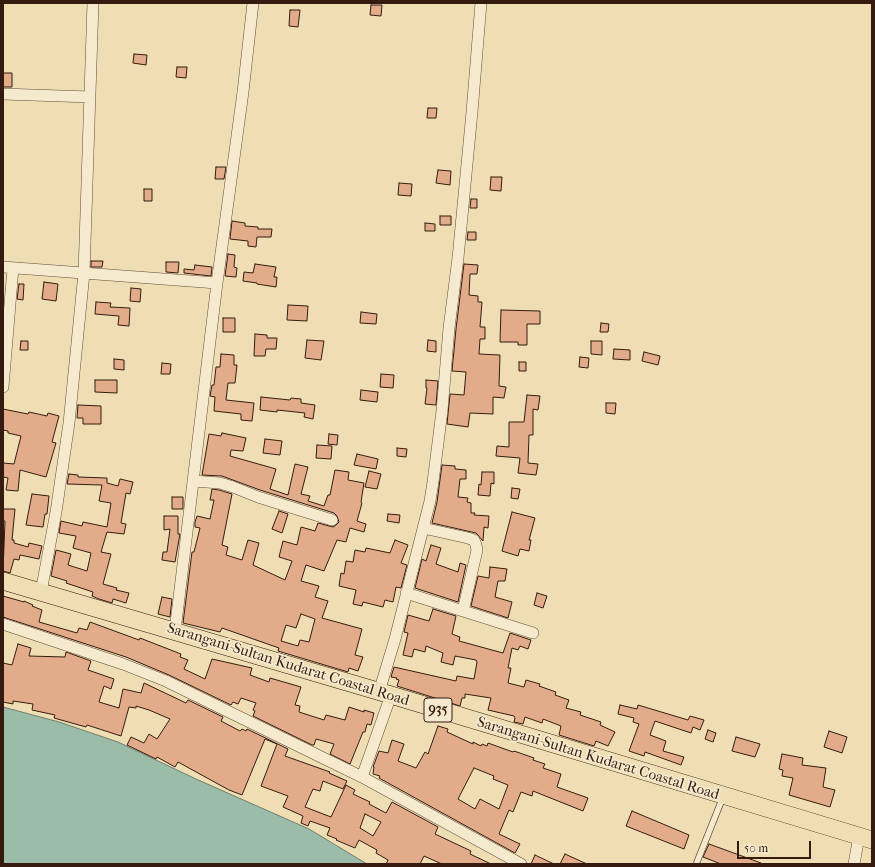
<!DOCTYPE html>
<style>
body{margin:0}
#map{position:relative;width:875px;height:867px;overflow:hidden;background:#efdeb4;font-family:"IM FELL French Canon",serif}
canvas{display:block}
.frame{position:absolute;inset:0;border:4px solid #351b0f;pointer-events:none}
.scale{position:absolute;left:737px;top:841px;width:74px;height:18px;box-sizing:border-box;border:2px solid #351b0f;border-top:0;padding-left:5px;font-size:12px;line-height:14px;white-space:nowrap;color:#351b0f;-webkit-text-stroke:3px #f5eace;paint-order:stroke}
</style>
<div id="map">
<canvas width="875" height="867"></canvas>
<div class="frame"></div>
<div class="scale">50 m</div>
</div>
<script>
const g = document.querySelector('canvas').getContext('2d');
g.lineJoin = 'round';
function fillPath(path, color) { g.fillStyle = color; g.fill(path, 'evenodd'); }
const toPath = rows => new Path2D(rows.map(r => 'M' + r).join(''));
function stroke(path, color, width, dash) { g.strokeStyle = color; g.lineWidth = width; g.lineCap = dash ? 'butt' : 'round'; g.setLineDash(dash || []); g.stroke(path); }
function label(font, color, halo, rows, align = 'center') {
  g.font = font + ' "IM FELL French Canon",serif'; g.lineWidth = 3.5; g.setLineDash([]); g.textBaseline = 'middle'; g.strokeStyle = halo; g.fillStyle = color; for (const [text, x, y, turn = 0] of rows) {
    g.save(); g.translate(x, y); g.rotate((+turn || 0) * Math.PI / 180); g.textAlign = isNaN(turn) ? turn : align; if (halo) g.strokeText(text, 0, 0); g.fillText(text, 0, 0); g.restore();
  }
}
const water = toPath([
 [3,707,59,722,118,742,196,779,309,829,367,864,3,864,3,707]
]);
const building = toPath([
 [371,5,382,5,381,16,370,15,371,5],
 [290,10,300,10,298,27,289,26,290,10],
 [134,54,147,55,146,65,133,63,134,54],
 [177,67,187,67,186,78,176,77,177,67],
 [3,73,12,73,12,87,3,87,3,73],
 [428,108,437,108,436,118,427,118,428,108],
 [216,167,226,167,224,179,215,179,216,167],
 [438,170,451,171,450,185,436,183,438,170],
 [491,177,502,177,501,191,490,190,491,177],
 [399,183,412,184,411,196,398,195,399,183],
 [144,189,152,189,152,201,144,201,144,189],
 [471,199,477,199,477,208,470,208,471,199],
 [440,216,451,216,451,225,440,225,440,216],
 [232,221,245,223,245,226,258,227,258,229,272,229,271,237,257,237,256,247,248,246,248,241,230,239,232,221],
 [425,223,435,224,435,231,425,231,425,223],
 [468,232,476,232,476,240,467,240,468,232],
 [228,254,235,255,234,267,237,268,236,277,225,276,228,254],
 [91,261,103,261,102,267,91,267,91,261],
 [166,262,179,262,178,273,166,272,166,262],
 [255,264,276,267,274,277,277,277,276,287,257,284,257,283,243,281,244,272,253,273,255,264],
 [464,264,478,265,477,274,470,274,469,295,478,296,478,302,482,302,480,327,485,327,485,339,480,339,479,354,500,355,499,386,506,387,504,398,493,397,493,414,470,413,468,427,447,424,450,394,464,395,466,372,452,371,456,329,464,264],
 [195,265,212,267,211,276,184,273,184,269,194,270,195,265],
 [44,282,58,284,56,301,42,299,44,282],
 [19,284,24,284,23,300,17,299,19,284],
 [131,288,141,289,140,302,130,301,131,288],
 [96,302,111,303,110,307,130,308,129,326,118,325,119,316,95,314,96,302],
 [288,305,308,306,307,321,287,320,288,305],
 [501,310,540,311,540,324,527,324,527,345,518,345,518,342,500,342,501,310],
 [361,312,377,314,376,324,360,323,361,312],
 [223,318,235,318,235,332,223,332,223,318],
 [601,323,609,324,608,332,600,332,601,323],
 [255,334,267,335,267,338,277,338,276,349,266,349,265,356,254,356,255,334],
 [307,340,324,341,321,360,305,358,307,340],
 [428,340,436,341,436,352,427,351,428,340],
 [21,341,28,341,28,350,20,350,21,341],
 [591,341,602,341,602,355,591,354,591,341],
 [614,349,630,350,630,360,613,359,614,349],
 [644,352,660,356,658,365,642,361,644,352],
 [221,354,234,355,234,365,237,365,235,383,228,383,226,400,254,403,252,421,241,420,241,414,214,411,215,397,210,396,212,385,214,385,216,367,220,367,221,354],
 [580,357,589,358,588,368,579,367,580,357],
 [114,359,124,360,124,370,114,369,114,359],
 [519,362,526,362,526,371,519,371,519,362],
 [162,363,171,364,170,374,161,374,162,363],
 [381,374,394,375,393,388,380,387,381,374],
 [95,380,117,380,117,393,95,392,95,380],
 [426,380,438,381,436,405,425,404,427,388,426,388,426,380],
 [361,390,378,392,377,402,360,400,361,390],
 [527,395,540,396,538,410,533,409,533,435,529,435,528,463,538,464,536,475,518,473,520,458,496,456,497,446,509,447,509,422,524,422,527,395],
 [261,397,290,400,291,398,301,399,301,403,315,405,313,419,304,417,305,413,277,410,277,412,260,410,261,397],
 [606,403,616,403,615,414,606,413,606,403],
 [78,405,101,406,101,424,83,424,83,418,77,418,78,405],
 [3,409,28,414,29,412,47,416,48,413,59,416,52,442,56,443,46,477,20,470,18,491,6,490,8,478,3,477,3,463,14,464,21,436,8,433,8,431,3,430,3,409],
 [222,433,246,438,243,451,231,450,230,456,276,469,270,489,288,495,295,464,308,467,301,494,310,496,308,501,324,506,328,495,330,495,335,470,349,472,348,480,364,483,361,502,362,503,357,521,366,524,364,532,350,528,346,542,337,540,324,571,306,565,301,581,319,586,315,597,328,601,322,618,362,629,355,655,363,657,358,671,349,668,348,672,278,651,279,648,222,628,220,632,183,623,192,552,194,552,200,528,195,527,195,522,197,516,210,519,214,500,210,500,212,489,219,490,232,494,222,545,228,547,226,555,242,560,248,540,259,543,253,565,285,580,292,561,279,557,283,541,297,545,301,527,315,531,318,523,333,527,336,525,339,522,337,516,334,513,260,490,222,476,202,475,209,434,221,436,222,433],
 [301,614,315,619,309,642,300,640,298,646,281,641,286,625,296,628,301,614],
 [329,434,338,435,337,445,328,444,329,434],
 [265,439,282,441,280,455,263,453,265,439],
 [317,445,332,446,331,459,316,458,317,445],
 [397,448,407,449,406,457,397,456,397,448],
 [357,454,378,459,376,469,354,465,357,454],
 [442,465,455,466,455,469,466,470,466,479,460,479,458,497,468,498,467,502,471,503,471,513,475,513,474,515,489,516,488,528,484,527,483,541,476,533,432,523,437,502,442,465],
 [369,471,381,474,377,489,365,487,369,471],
 [482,472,494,472,494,484,491,483,490,496,478,495,479,484,481,485,482,472],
 [69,474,78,475,78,477,107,478,107,483,118,486,120,479,133,482,130,494,126,493,121,523,126,524,124,534,107,532,101,552,111,554,103,584,117,588,116,590,129,593,126,603,113,599,112,603,99,599,92,596,93,592,66,583,67,581,51,576,56,550,71,554,68,565,87,571,91,553,73,548,76,536,59,533,61,521,82,526,83,522,107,527,111,503,99,501,102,485,67,484,69,474],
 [512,488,520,489,518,499,511,498,512,488],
 [32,494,49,496,47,514,45,514,43,527,26,525,32,494],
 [172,497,183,497,183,509,172,509,172,497],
 [3,509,15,509,12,540,14,540,14,543,28,547,29,543,42,546,39,559,20,555,19,560,14,559,10,573,3,571,5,521,3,521,3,509],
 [279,511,288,514,282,533,272,529,279,511],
 [512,512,535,518,529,540,531,540,529,551,520,549,518,556,502,551,512,512],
 [388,514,400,515,399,523,387,521,388,514],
 [164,516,178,516,178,534,180,534,175,562,162,560,163,552,167,552,170,529,164,530,164,516],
 [395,540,408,545,401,563,407,565,401,588,396,587,393,602,385,600,383,607,363,602,362,606,353,604,356,590,339,586,341,573,344,574,346,561,353,562,355,550,365,552,366,548,390,553,395,540],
 [431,545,441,548,436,564,458,572,460,563,466,565,458,602,415,588,422,559,426,561,431,545],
 [490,567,507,569,505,581,498,581,495,597,512,602,508,618,471,606,478,576,489,578,490,567],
 [537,593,547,596,543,608,534,605,537,593],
 [3,596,24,602,24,601,33,605,32,606,42,610,39,622,77,633,79,628,87,630,90,622,139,640,140,638,181,654,180,657,188,660,184,669,205,679,212,659,252,668,250,675,269,682,270,678,301,687,295,705,300,706,299,712,324,720,326,715,345,720,349,707,364,712,364,710,374,713,371,725,367,724,365,732,363,732,350,764,330,754,334,744,316,739,314,745,312,745,253,716,255,711,253,710,256,703,241,698,238,704,233,702,231,705,169,675,126,657,3,617,3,596],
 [162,597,172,599,170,617,158,614,162,597],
 [433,609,456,616,452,634,460,637,459,641,503,653,510,633,531,640,528,649,520,646,518,650,512,648,508,668,511,668,508,683,524,687,526,680,540,684,539,686,556,692,555,695,569,700,566,708,581,712,580,715,601,722,600,725,615,732,608,746,596,741,594,746,559,735,561,726,543,719,542,723,525,717,523,724,514,722,515,718,514,716,488,710,491,698,465,694,465,698,462,698,460,706,397,686,399,680,396,679,397,678,391,677,394,667,456,681,457,676,474,679,477,662,476,660,455,656,453,665,441,662,443,653,426,646,425,652,414,649,412,657,403,655,408,633,404,632,408,615,429,621,433,609],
 [18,644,31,648,29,656,65,657,66,652,91,661,88,670,114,679,111,689,104,686,99,702,119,708,123,689,141,693,144,683,186,703,188,700,223,717,221,721,240,731,242,729,246,731,247,729,288,749,285,756,330,772,329,773,347,781,343,789,323,781,320,791,313,789,305,807,331,817,346,785,355,790,353,794,370,802,369,804,386,813,392,802,438,827,435,834,471,851,470,854,491,864,442,864,424,856,420,864,386,864,388,860,376,853,377,850,359,840,355,848,336,840,337,839,327,835,330,828,310,821,308,826,301,823,303,816,283,807,288,796,261,786,277,744,265,739,242,795,229,790,178,762,175,767,157,757,156,759,127,745,131,737,144,743,149,734,157,739,170,719,149,710,136,706,136,708,129,707,121,736,87,725,86,727,54,718,55,715,32,710,33,704,13,701,13,704,3,702,3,663,12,665,18,644],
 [365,814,381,822,373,836,360,828,365,814],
 [620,705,637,709,638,705,688,720,690,716,704,720,700,730,693,727,691,733,655,721,650,735,666,741,663,751,684,757,681,765,645,752,644,756,629,751,639,724,633,722,634,718,618,714,620,705],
 [438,726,448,729,447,732,473,744,473,742,481,746,482,744,487,746,488,743,513,752,514,751,534,758,533,760,545,764,543,768,561,774,557,787,588,798,583,811,533,791,532,796,521,792,513,812,509,810,499,834,520,844,515,853,379,778,380,776,373,774,374,767,373,767,379,751,388,753,392,740,404,744,398,761,416,768,425,752,428,754,438,726],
 [474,768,494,776,493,779,508,785,499,809,480,799,475,809,458,799,474,768],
 [708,730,716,733,713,742,705,739,708,730],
 [829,731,847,737,842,753,824,747,829,731],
 [736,737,760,744,755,757,732,751,736,737],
 [782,754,803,758,802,765,826,768,823,787,835,790,830,807,789,795,793,778,782,776,783,770,779,769,782,754],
 [632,811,689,835,684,849,626,826,632,811],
 [709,844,761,863,761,864,721,864,703,857,709,844],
 [565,854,587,864,560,864,565,854],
 [535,855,554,864,531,864,535,855]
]);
const lane = toPath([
 [697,862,723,797]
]);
const street = toPath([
 [3,94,90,97],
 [3,267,217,283],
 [3,387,13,268],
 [193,481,220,483,233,487,258,497,332,520],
 [423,528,468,538,474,540,476,545,477,550,463,611],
 [41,592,56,512,69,423,84,273,93,3],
 [406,593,533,633],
 [3,624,123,664,166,681,362,777,521,864],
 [175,631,217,283,243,92,253,3],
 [379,692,395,639,430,501,433,482,442,411,449,328,458,258,472,112,481,3],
 [362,777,391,695],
 [854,864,859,836]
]);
const primary = toPath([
 [3,581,391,695,872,840]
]);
const shields = [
 [438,710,28]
];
const shieldNames = [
 ["935",438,710]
];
const streetNames = [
 ["Sarangani-Sultan Kudarat Coastal Road",288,665,17],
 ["Sarangani-Sultan Kudarat Coastal Road",598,759,17]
];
fillPath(water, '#9abca9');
stroke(water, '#727c6b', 1);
fillPath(building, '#e2ac8b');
stroke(building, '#351b0f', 1);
stroke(lane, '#644c38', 7);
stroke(street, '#644c38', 12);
stroke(primary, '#351b0f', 18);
stroke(lane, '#f5eace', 5.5);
stroke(street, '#f5eace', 11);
stroke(primary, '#efdeb4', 17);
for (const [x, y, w] of shields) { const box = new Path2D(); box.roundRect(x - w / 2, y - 12, w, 24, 3); g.fillStyle = '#f5eace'; g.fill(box); stroke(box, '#351b0f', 1); }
label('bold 14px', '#351b0f', null, shieldNames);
label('15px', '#351b0f', '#f5eace', streetNames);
</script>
